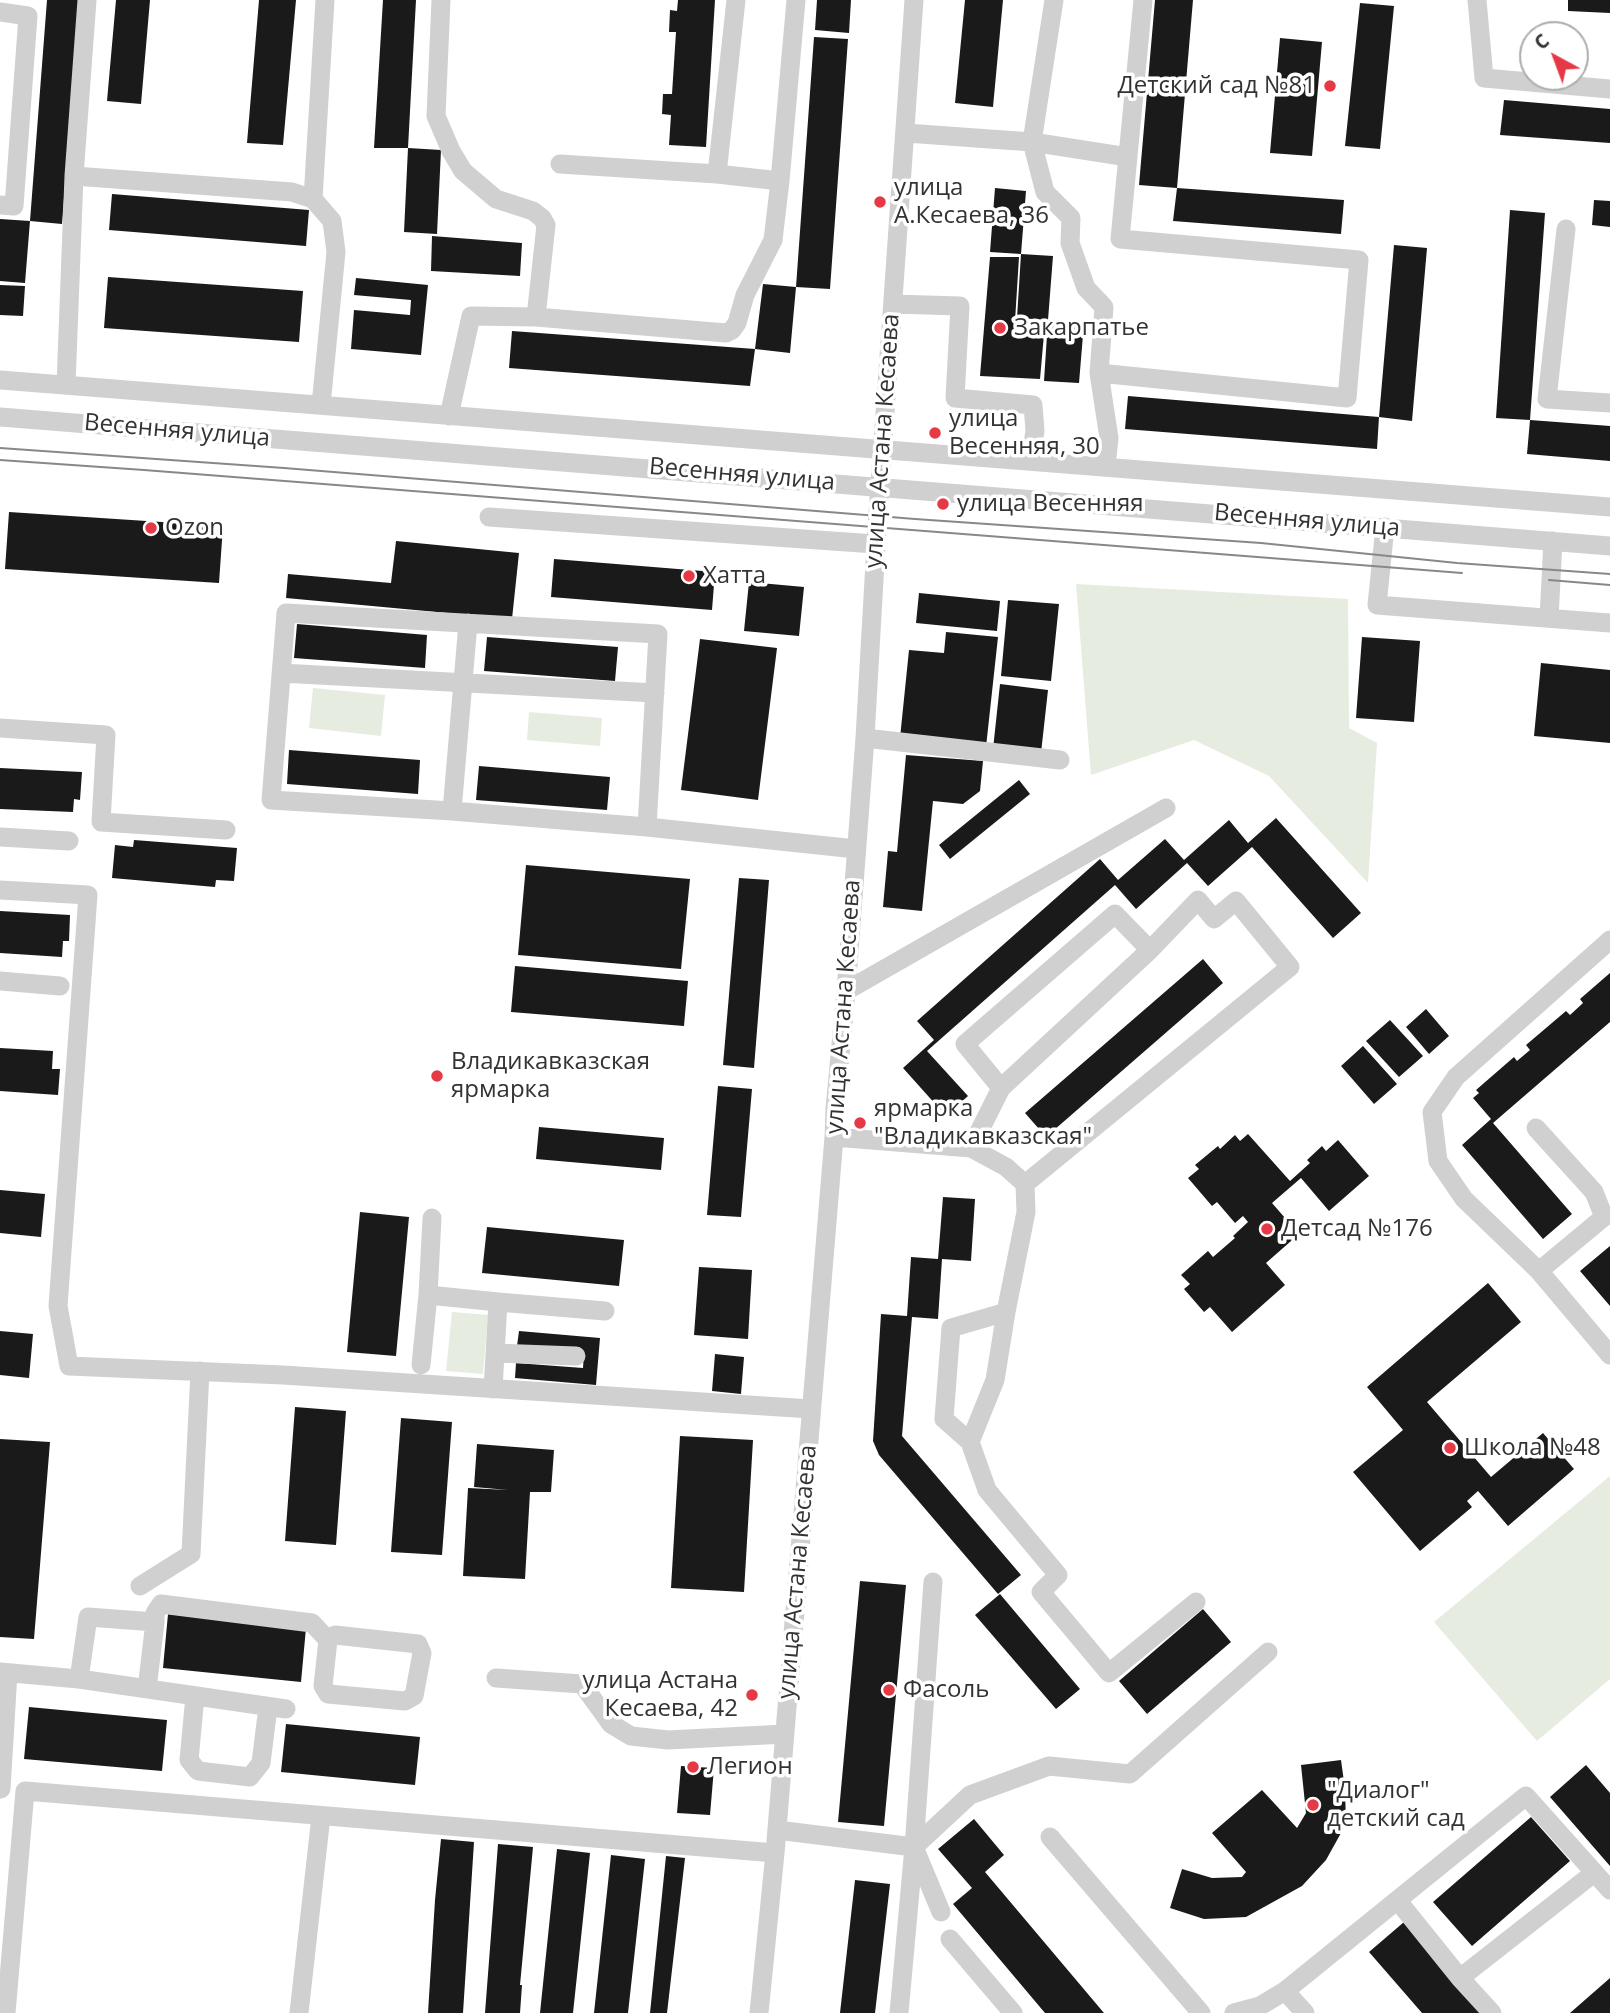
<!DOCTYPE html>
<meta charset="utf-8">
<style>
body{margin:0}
#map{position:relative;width:1610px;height:2013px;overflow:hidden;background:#fff;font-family:"Open Sans",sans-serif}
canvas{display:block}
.north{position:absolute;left:1519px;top:21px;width:70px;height:70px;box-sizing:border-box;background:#fff;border:2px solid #adadad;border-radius:50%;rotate:319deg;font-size:19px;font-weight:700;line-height:28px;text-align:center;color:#333}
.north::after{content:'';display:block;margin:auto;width:24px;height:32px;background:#e63946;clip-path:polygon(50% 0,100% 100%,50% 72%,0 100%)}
</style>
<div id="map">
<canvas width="1610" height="2013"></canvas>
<div class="north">С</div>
</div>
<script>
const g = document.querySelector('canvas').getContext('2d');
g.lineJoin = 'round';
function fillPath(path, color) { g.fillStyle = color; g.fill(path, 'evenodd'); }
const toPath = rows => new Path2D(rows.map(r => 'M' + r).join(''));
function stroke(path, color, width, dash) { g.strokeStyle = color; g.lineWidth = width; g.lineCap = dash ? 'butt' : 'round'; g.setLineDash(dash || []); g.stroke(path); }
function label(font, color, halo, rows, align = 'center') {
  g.font = font + ' "Open Sans",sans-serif'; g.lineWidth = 7; g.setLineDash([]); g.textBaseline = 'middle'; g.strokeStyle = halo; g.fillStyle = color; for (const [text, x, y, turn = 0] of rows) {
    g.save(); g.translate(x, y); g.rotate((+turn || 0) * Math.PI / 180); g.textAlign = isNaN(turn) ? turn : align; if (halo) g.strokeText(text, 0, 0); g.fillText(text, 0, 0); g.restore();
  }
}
const green = toPath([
 [1076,584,1348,599,1349,728,1377,743,1368,883,1269,776,1194,740,1091,775],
 [313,688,385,695,381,736,309,728],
 [529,712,602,718,600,746,527,740],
 [452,1312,488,1315,483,1374,446,1371],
 [1610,1476,1610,1679,1537,1741,1434,1622]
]);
const building = toPath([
 [47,0,79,0,62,224,30,221,25,283,0,281,0,219,30,221],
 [116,0,150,0,141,104,107,101],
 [259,0,296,0,283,145,247,143],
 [383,0,416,0,408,148,374,148],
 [678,0,715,0,706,147,669,145,671,115,662,114,663,94,672,94,676,32,669,32,670,10,677,11],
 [817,0,851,0,849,33,815,30],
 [965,0,1003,0,993,107,955,103],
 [1155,0,1193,0,1177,188,1139,185],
 [1568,0,1610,0,1610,13,1568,11],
 [1360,3,1394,6,1380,149,1345,146],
 [814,37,848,39,830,289,796,287],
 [1280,38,1322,42,1312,156,1270,153],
 [1504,100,1610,109,1610,143,1500,135],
 [408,148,441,150,437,234,404,232],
 [995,188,1026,191,1021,254,1053,256,1048,320,1084,323,1079,383,1044,381,1048,320,1017,318,1021,254,990,252],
 [1177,188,1344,200,1341,234,1173,221],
 [112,194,309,210,306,246,109,230],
 [1594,200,1610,201,1610,227,1592,225],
 [1510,210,1545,213,1530,420,1496,418],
 [432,236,522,243,520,276,431,271],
 [1394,245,1427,248,1412,421,1379,417],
 [990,257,1019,257,1015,321,1045,323,1040,379,980,376],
 [108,277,303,291,299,342,104,328],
 [356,278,428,285,421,355,351,349,354,310,410,315,411,300,354,295],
 [763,284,796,287,790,353,755,349],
 [0,285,25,286,23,316,0,315],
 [512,331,755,349,750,386,509,368],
 [1128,396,1379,417,1377,449,1125,429],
 [1530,420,1610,426,1610,461,1527,454],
 [9,512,223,526,219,583,5,569],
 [396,541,519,553,512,619,286,598,288,574,391,583],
 [554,559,715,572,712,610,551,597],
 [749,582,804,587,799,636,744,631],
 [919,593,1000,601,997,631,916,623],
 [1008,600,1059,604,1051,681,1001,676],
 [297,624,427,635,425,668,294,658],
 [946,632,998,637,986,747,900,738,909,650,944,653],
 [487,637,618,647,615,681,484,671],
 [1362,637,1420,641,1414,722,1356,718],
 [700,639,777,648,758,800,681,790],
 [1541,663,1610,670,1610,743,1534,736],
 [1000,684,1048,690,1041,753,993,749],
 [289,750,420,760,418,794,287,784],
 [906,755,983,761,980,791,963,804,933,801,922,911,883,907,888,851,897,852],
 [479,766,610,777,607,810,476,800],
 [0,768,82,772,80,800,74,799,73,812,0,809],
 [1019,780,1030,794,950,859,939,845],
 [1276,818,1361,913,1333,938,1252,847,1208,886,1187,863,1136,909,1115,885,927,1051,968,1096,946,1116,903,1068,934,1040,917,1021,1100,859,1118,880,1165,839,1184,860,1229,820,1248,843],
 [134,840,237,848,234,881,216,880,215,887,112,878,115,845,133,847],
 [526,865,690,879,681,969,518,955],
 [739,878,769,880,754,1068,723,1065],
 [0,911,70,915,69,941,63,941,62,957,0,953],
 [1203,959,1223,983,1046,1137,1025,1113],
 [515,966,688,981,684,1026,511,1012],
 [1610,973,1610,1022,1493,1123,1572,1214,1543,1239,1462,1145,1491,1119,1473,1098,1479,1093,1476,1090,1514,1057,1517,1061,1530,1050,1526,1045,1566,1011,1570,1015,1583,1003,1580,999],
 [1426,1009,1449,1036,1429,1054,1406,1027],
 [1390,1020,1423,1056,1399,1077,1366,1041],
 [1363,1046,1397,1084,1374,1104,1341,1066],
 [0,1048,53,1051,52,1069,60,1069,58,1095,0,1091],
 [718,1086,752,1089,741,1217,707,1215],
 [539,1127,664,1138,661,1170,536,1159],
 [1248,1134,1290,1181,1310,1163,1307,1160,1322,1146,1326,1151,1338,1140,1369,1176,1329,1211,1301,1178,1272,1203,1299,1234,1266,1263,1285,1285,1232,1332,1210,1307,1204,1312,1184,1289,1190,1284,1181,1275,1208,1251,1213,1257,1235,1238,1233,1236,1248,1222,1243,1216,1235,1223,1217,1202,1212,1206,1188,1178,1199,1169,1195,1165,1218,1146,1220,1149,1235,1135,1240,1141],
 [0,1190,45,1194,41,1237,0,1233],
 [943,1197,975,1199,971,1261,942,1259,938,1319,912,1317,902,1436,1021,1575,998,1594,879,1455,873,1441,881,1314,907,1316,911,1257,938,1259],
 [360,1212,409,1217,396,1356,347,1352],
 [487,1227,624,1240,619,1286,482,1273],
 [1610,1246,1610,1306,1580,1271],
 [699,1267,752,1270,748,1339,694,1335],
 [1488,1283,1521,1322,1427,1402,1491,1477,1543,1433,1574,1469,1508,1526,1478,1491,1467,1501,1472,1507,1420,1551,1353,1472,1403,1430,1367,1387],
 [0,1331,33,1334,29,1378,0,1375],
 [519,1331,600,1338,596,1385,515,1378,516,1363,583,1368,584,1352,517,1346],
 [715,1354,744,1357,741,1394,712,1391],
 [295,1407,346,1411,336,1545,285,1541],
 [401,1418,452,1422,442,1555,391,1552],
 [680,1436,753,1440,744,1592,671,1588],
 [0,1439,50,1442,34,1639,0,1637],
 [477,1444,554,1450,551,1492,530,1492,525,1579,463,1576,468,1488,508,1490,474,1487],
 [860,1581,906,1585,884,1826,838,1822],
 [1000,1594,1080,1689,1056,1709,975,1615],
 [1203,1609,1231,1642,1147,1714,1119,1681],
 [168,1614,306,1628,301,1682,163,1668],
 [29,1707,167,1720,162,1771,24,1759],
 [286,1724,420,1737,415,1785,281,1772],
 [1341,1760,1345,1789,1346,1824,1326,1860,1302,1886,1246,1917,1204,1919,1170,1908,1182,1869,1212,1878,1242,1877,1246,1872,1212,1833,1262,1790,1297,1828,1306,1813,1301,1765],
 [1586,1765,1610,1793,1610,1866,1550,1797],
 [681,1766,714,1768,710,1815,677,1813],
 [1531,1817,1570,1861,1472,1946,1433,1902],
 [974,1819,1004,1855,985,1872,1104,2013,1045,2013,953,1904,972,1888,938,1849],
 [441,1839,474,1842,463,2013,428,2013,435,1900],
 [498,1844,533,1847,520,1985,522,1985,520,2013,485,2013],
 [557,1849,590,1853,573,2013,540,2013],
 [611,1855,645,1859,628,2013,594,2013],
 [666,1856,685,1858,667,2013,650,2013],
 [855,1880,890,1884,875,2013,840,2013],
 [1404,1922,1483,2013,1422,2013,1369,1952],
 [1610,1978,1610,2013,1570,2013]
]);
const minor = toPath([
 [441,0,436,116,451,151,463,171,496,199,533,211,542,218,546,225,536,317],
 [1054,0,1032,142,1045,192,1071,218,1070,243,1086,288,1104,307,1099,373,1109,438,1106,467],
 [1477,0,1484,78,1610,89],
 [0,12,28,16,14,206,0,205],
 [906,133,1032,142,1128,157],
 [560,164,717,174,780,181],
 [717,174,736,0],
 [74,176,292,192,313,199,332,221,336,252,321,405],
 [313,199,325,0],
 [1566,229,1547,399,1610,403],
 [893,304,960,306,955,398,1033,405,1035,431,1030,461],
 [1099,373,1347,398,1359,260,1120,239,1143,0],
 [0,380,1610,507],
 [66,385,74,176,87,0],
 [449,416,471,316,536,317,726,333,732,330,737,323,745,295,773,240,780,181,796,0],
 [0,417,1610,546],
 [489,517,875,544],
 [1385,527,1377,605,1610,623],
 [1549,618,1553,541],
 [281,673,655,693],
 [0,728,106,735,101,822,226,830],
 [865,738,1060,760],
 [452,811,468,623],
 [647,827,452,811,271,800,286,613,658,634,647,827,856,849],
 [0,837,69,841],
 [0,890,88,895,58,1306,69,1366,283,1375,811,1409],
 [1610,940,1456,1077,1432,1112,1438,1161,1464,1199,1539,1271,1610,1355],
 [0,981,60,986],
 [846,991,1166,808],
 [1001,1088,1150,950],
 [1536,1128,1594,1192,1604,1217,1539,1271],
 [834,1137,971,1148,1006,1167,1025,1184,1026,1212,1006,1312,995,1380,970,1442,987,1490,1058,1575,1041,1592,1109,1673,1196,1602],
 [971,1148,1001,1088,965,1044,1115,914,1150,950,1198,900,1214,919,1236,901,1290,967,1025,1184],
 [428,1295,432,1218],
 [498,1302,605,1311],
 [495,1353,576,1356],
 [421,1365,428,1295,498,1302,493,1389],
 [970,1442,944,1419,951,1328,1006,1312],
 [933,1582,914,1847,941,1912],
 [140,1586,191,1554,200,1371],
 [155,1622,155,1613,161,1604,312,1623,328,1640,323,1686,328,1694,405,1701,414,1696,422,1653,418,1644,335,1635,328,1640],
 [0,1672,79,1679,88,1617,155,1622,147,1689],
 [496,1678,582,1684,611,1724,631,1736,668,1740,785,1734],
 [79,1679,286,1709],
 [195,1696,189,1760,198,1771,250,1777,261,1763,268,1707],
 [1,1789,8,1673],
 [777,1830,914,1847,899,2013],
 [1050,1837,1201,2013],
 [914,1847,970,1795,1049,1766,1130,1774,1268,1652],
 [1398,1901,1460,1978,1492,2013],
 [950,1939,1013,2013],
 [1460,1978,1594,1873],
 [1285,1991,1305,2013],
 [6,2013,25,1791,775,1853],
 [299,2013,321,1816],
 [759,2013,775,1853,834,1137,835,1109,846,991,865,738,877,527,914,0],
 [1234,2013,1260,2006,1285,1991,1526,1796,1610,1890]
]);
const tram = toPath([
 [0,448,284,468,915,519,1261,543,1457,563,1610,574],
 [0,460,144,470,1462,573],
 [1549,580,1610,585]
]);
const markers = [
 [1330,86,7,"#e63946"],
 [880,202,7,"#e63946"],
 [1000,328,7,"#e63946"],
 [935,433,7,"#e63946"],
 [943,504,7,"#e63946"],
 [151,528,7,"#e63946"],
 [689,576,7,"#e63946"],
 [437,1076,7,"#e63946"],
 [860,1123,7,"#e63946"],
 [1267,1229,7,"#e63946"],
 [1450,1448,7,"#e63946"],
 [889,1690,7,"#e63946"],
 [752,1695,7,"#e63946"],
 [693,1767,7,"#e63946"],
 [1313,1805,7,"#e63946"]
];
const poiNames = [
 ["Детский сад №81",1316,86,"right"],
 ["улица",894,188],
 ["А.Кесаева, 36",894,216],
 ["Закарпатье",1014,328],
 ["улица",949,419],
 ["Весенняя, 30",949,447],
 ["улица Весенняя",957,504],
 ["Ozon",165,528],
 ["Хатта",703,576],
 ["Владикавказская",451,1062],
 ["ярмарка",451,1090],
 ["ярмарка",874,1109],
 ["\"Владикавказская\"",874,1137],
 ["Детсад №176",1281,1229],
 ["Школа №48",1464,1448],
 ["улица Астана",738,1681,"right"],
 ["Кесаева, 42",738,1709,"right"],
 ["Фасоль",903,1690],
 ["Легион",707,1767],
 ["\"Диалог\"",1327,1791],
 ["детский сад",1327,1819]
];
const streetNames = [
 ["Весенняя улица",177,431,5],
 ["улица Астана Кесаева",883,441,-86],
 ["Весенняя улица",742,475,5],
 ["Весенняя улица",1307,521,5],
 ["улица Астана Кесаева",844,1007,-86],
 ["улица Астана Кесаева",798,1572,-85]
];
fillPath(green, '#e6ecdf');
fillPath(building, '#1a1a1a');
stroke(minor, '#d0d0d0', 19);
stroke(tram, '#888', 2);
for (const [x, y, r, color] of markers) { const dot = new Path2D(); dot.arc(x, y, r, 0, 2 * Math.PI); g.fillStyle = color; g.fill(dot); stroke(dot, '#fff', 2.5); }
label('24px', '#333', '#fff', poiNames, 'left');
label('24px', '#333', '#fff', streetNames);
</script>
